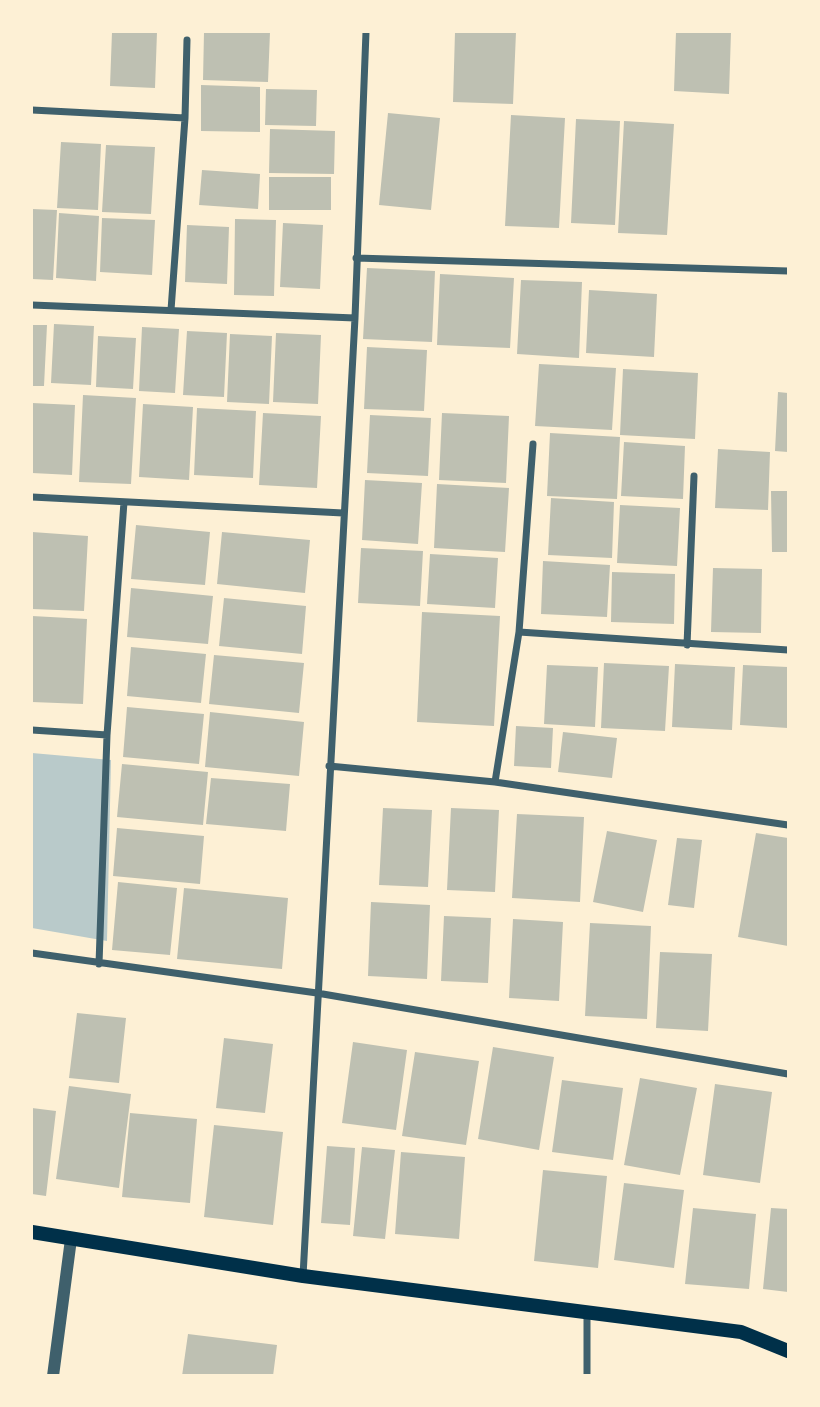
<!DOCTYPE html>
<style>
body{margin:0}
#map{position:relative;width:820px;height:1407px;overflow:hidden;background:#fdf0d5;font-family:"Asap Condensed",sans-serif}
canvas{display:block}
.frame{position:absolute;inset:0;border:33px solid #fdf0d5;pointer-events:none}
</style>
<div id="map">
<canvas width="820" height="1407"></canvas>
<div class="frame"></div>
</div>
<script>
const g = document.querySelector('canvas').getContext('2d');
g.lineJoin = 'round';
function fillPath(path, color) { g.fillStyle = color; g.fill(path, 'evenodd'); }
const toPath = rows => new Path2D(rows.map(r => 'M' + r).join(''));
function stroke(path, color, width, dash) { g.strokeStyle = color; g.lineWidth = width; g.lineCap = dash ? 'butt' : 'round'; g.setLineDash(dash || []); g.stroke(path); }
const green = toPath([
 [32,753,111,760,107,941,32,928]
]);
const building = toPath([
 [112,32,157,32,155,88,110,86],
 [204,32,270,32,268,82,203,80],
 [455,32,516,32,513,104,453,102],
 [676,32,731,32,729,94,674,91],
 [201,85,260,87,260,132,201,131],
 [266,89,317,90,316,126,265,125],
 [388,113,440,118,431,210,379,205],
 [511,115,565,118,559,228,505,226],
 [576,119,620,121,615,225,571,223],
 [624,121,674,124,667,235,618,233],
 [270,129,335,131,334,174,269,173],
 [61,142,101,144,98,210,57,208],
 [106,145,155,147,151,214,102,212],
 [202,170,260,174,258,209,199,205],
 [269,177,331,177,331,210,269,210],
 [32,209,57,210,53,280,32,279],
 [59,213,99,216,96,281,56,278],
 [102,218,155,220,152,275,100,272],
 [235,219,276,220,274,296,234,295],
 [283,223,323,225,320,289,280,287],
 [187,225,229,227,227,284,185,282],
 [367,268,435,271,432,342,363,339],
 [440,274,514,278,510,348,437,345],
 [521,280,582,282,579,358,517,354],
 [589,290,657,294,654,357,586,353],
 [54,324,94,326,91,385,51,383],
 [32,325,47,325,44,386,32,386],
 [142,327,179,329,175,393,139,391],
 [187,331,227,333,224,397,183,395],
 [276,333,321,335,318,404,273,402],
 [230,334,272,336,269,404,227,402],
 [98,336,136,338,133,389,96,387],
 [367,347,427,350,424,411,364,409],
 [539,364,616,368,612,430,535,426],
 [623,369,698,373,695,439,620,435],
 [778,392,788,393,788,452,775,451],
 [83,395,136,398,131,484,79,482],
 [32,403,75,405,72,475,32,473],
 [143,404,193,407,189,480,139,477],
 [197,408,256,411,253,478,194,475],
 [263,413,321,416,317,488,259,485],
 [442,413,509,416,506,483,439,480],
 [370,415,431,418,428,476,367,473],
 [550,433,620,437,617,499,547,496],
 [624,442,685,446,683,499,621,496],
 [718,449,770,452,768,510,715,508],
 [365,480,422,483,418,544,362,540],
 [437,484,509,488,505,552,434,548],
 [771,491,788,491,788,552,772,552],
 [551,498,614,502,612,558,548,555],
 [620,505,680,508,677,566,617,563],
 [136,525,210,532,205,585,131,579],
 [32,532,88,536,84,611,32,609],
 [222,532,310,540,305,593,217,584],
 [361,548,423,551,420,606,358,603],
 [430,554,498,558,495,608,427,604],
 [543,561,610,565,607,617,541,614],
 [713,568,762,569,761,633,711,632],
 [612,572,675,574,674,624,611,622],
 [131,588,213,596,208,644,127,637],
 [224,598,306,606,302,654,219,646],
 [422,612,500,616,494,726,417,722],
 [32,616,87,619,83,704,32,702],
 [131,647,206,654,201,703,127,696],
 [214,655,304,663,299,713,209,704],
 [604,663,669,666,665,731,601,728],
 [675,664,735,667,732,730,672,727],
 [547,665,598,667,595,727,544,724],
 [743,665,788,667,788,728,740,725],
 [127,707,204,714,199,764,123,757],
 [210,712,304,722,299,776,205,767],
 [516,726,553,728,551,768,514,766],
 [563,732,617,738,612,778,558,772],
 [122,764,208,772,203,825,117,817],
 [211,778,290,784,286,831,206,824],
 [383,808,432,810,428,887,379,885],
 [451,808,499,810,495,892,447,890],
 [517,814,584,817,580,902,512,898],
 [117,828,204,836,200,884,113,876],
 [607,831,657,840,643,912,593,902],
 [756,833,788,838,788,946,738,937],
 [677,838,702,840,694,908,668,905],
 [118,882,177,888,170,955,112,950],
 [184,888,288,898,282,969,177,959],
 [371,902,430,905,427,979,368,976],
 [444,916,491,918,488,983,441,981],
 [513,919,563,922,559,1001,509,998],
 [590,923,651,926,647,1019,585,1016],
 [660,952,712,954,708,1031,656,1028],
 [77,1013,126,1018,119,1083,69,1078],
 [224,1038,273,1044,265,1113,216,1108],
 [353,1042,407,1050,396,1130,342,1123],
 [493,1047,554,1057,539,1150,478,1139],
 [415,1052,479,1061,466,1145,402,1136],
 [640,1078,697,1088,680,1175,624,1165],
 [562,1080,623,1088,613,1160,552,1152],
 [715,1084,772,1092,760,1183,703,1175],
 [69,1086,131,1094,119,1188,56,1179],
 [32,1108,56,1111,46,1196,32,1194],
 [130,1113,197,1119,190,1203,122,1197],
 [214,1125,283,1132,273,1225,204,1217],
 [327,1146,355,1148,350,1225,321,1223],
 [362,1147,395,1150,385,1239,353,1236],
 [401,1152,465,1157,459,1239,395,1234],
 [543,1170,607,1176,598,1268,534,1261],
 [624,1183,684,1190,674,1268,614,1260],
 [693,1208,756,1214,749,1289,685,1284],
 [771,1208,788,1209,788,1292,763,1289],
 [188,1334,277,1345,273,1376,182,1376]
]);
const minor = toPath([
 [32,110,185,118],
 [356,258,788,271],
 [32,305,355,318],
 [171,310,185,118,187,40],
 [32,497,343,513],
 [519,632,788,650],
 [687,645,694,476],
 [32,730,107,735,124,502],
 [329,766,495,782,788,825],
 [495,782,519,632,533,444],
 [32,953,317,993,788,1074],
 [99,964,107,735],
 [303,1276,355,318,366,32],
 [587,1312,587,1376]
]);
const tertiary = toPath([
 [53,1376,71,1239]
]);
const secondary = toPath([
 [32,1232,303,1276,741,1332,788,1351]
]);
fillPath(green, '#b9caca');
fillPath(building, '#bec0b2');
stroke(minor, '#3f606c', 7);
stroke(tertiary, '#3f606c', 12);
stroke(secondary, '#003049', 14);
</script>
